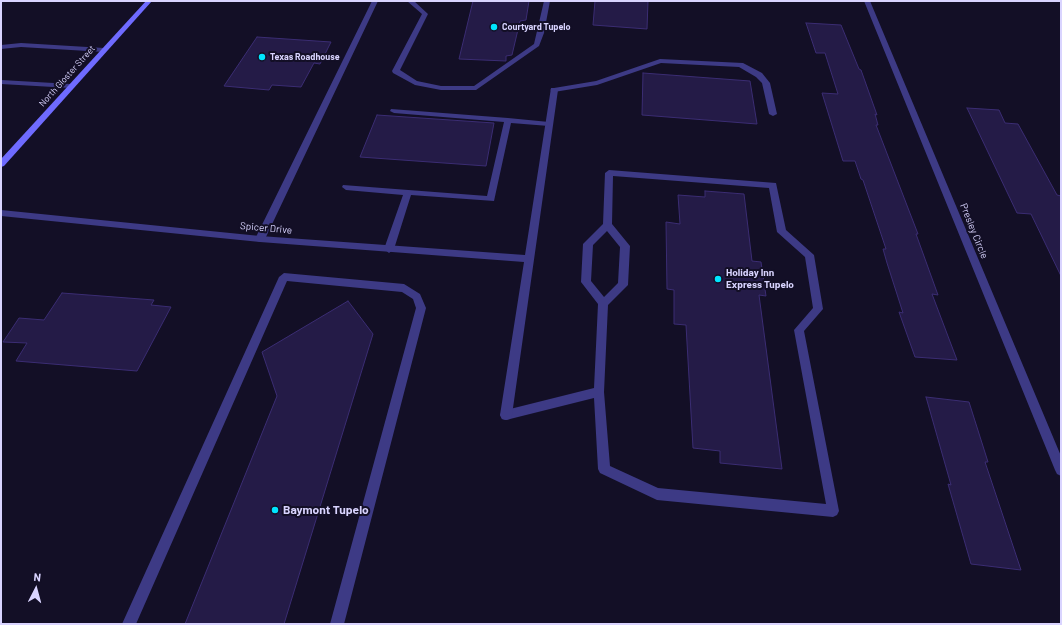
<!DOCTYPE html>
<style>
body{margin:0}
#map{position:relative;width:1062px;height:625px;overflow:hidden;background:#130f26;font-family:Barlow,sans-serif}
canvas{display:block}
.frame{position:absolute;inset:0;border:2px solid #d9d4ff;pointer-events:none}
.north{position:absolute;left:16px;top:569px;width:40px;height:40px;-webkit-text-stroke:3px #130f26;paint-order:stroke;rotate:6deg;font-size:11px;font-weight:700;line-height:16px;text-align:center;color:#d9d4ff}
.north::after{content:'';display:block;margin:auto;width:14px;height:18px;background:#d9d4ff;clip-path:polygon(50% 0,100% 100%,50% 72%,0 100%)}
</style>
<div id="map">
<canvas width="1062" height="625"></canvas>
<div class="frame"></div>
<div class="north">N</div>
</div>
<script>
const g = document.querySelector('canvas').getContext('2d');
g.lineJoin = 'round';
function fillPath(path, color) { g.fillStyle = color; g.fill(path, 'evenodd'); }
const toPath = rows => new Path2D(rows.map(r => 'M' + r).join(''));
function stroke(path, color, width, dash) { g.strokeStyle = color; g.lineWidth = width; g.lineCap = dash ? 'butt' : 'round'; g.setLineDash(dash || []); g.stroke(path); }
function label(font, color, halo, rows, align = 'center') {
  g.font = font + ' Barlow,sans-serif'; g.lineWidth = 4; g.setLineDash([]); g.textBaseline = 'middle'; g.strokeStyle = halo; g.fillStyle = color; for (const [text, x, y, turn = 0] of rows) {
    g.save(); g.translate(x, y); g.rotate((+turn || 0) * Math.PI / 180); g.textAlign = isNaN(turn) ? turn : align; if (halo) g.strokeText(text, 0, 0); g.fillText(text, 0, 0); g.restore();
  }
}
const building = toPath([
 [473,1,529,1,526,20,520,21,512,55,506,56,506,61,459,59,473,1],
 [595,1,648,1,647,29,593,25,595,1],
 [806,23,841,25,859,69,861,70,877,115,875,114,878,125,876,125,918,234,916,234,938,295,932,294,957,360,915,357,899,312,903,313,887,263,883,249,886,249,863,180,861,179,855,161,843,161,822,93,838,94,825,53,816,53,806,23],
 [257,37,331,42,320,64,314,63,301,87,272,85,269,90,224,86,257,37],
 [643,73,750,81,757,124,642,115,643,73],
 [967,108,999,110,1005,123,1018,124,1057,195,1061,196,1061,276,1031,214,1017,213,967,108],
 [377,115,494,123,486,166,360,157,377,115],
 [705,191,744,194,752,261,761,262,766,296,759,295,782,469,720,463,720,451,693,448,686,325,674,324,674,290,667,289,666,222,680,224,678,195,705,197,705,191],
 [62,293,154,300,151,305,171,307,137,371,16,361,27,343,3,342,19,318,44,320,62,293],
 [348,301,373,334,284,624,185,624,277,396,262,352,348,301],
 [926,397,969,402,988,462,985,462,1021,570,971,564,948,484,951,485,926,397]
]);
const lane = toPath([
 [372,1,378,1,265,239,260,242,257,241,255,239,372,1],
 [407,1,414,1,428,14,400,70,417,81,441,86,474,86,534,44,544,1,550,1,544,33,539,46,476,90,441,90,415,85,393,73,392,71,422,14,407,1],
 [21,43,104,48,107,50,104,52,21,47,1,49,1,45,21,43],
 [660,59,743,63,762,73,770,83,777,114,773,116,769,114,762,83,756,77,739,67,661,63,597,85,554,92,550,90,554,88,596,81,660,59],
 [391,109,508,118,549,122,553,124,549,126,511,123,494,201,411,195,394,249,389,253,384,249,403,195,346,190,342,187,343,185,487,196,504,122,394,113,390,111,391,109],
 [609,170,776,183,786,230,814,255,823,309,804,331,839,511,837,515,833,517,657,500,600,473,598,469,594,398,506,420,502,419,500,415,502,411,594,388,598,304,581,282,583,244,603,224,605,173,609,170],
 [613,176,769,188,777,232,805,257,813,308,794,330,826,504,658,488,610,466,604,392,608,305,628,285,630,246,612,224,613,176],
 [607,231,620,247,618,283,604,297,591,281,593,245,607,231],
 [284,273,404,284,420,294,426,308,344,624,330,624,416,308,413,299,402,292,287,281,136,624,122,624,279,277,284,273]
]);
const street = toPath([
 [864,1,870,1,1061,456,1061,476,1057,474,1055,470,864,1],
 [1,80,71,84,75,86,71,88,1,84,1,80],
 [551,88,554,88,558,90,512,415,510,419,506,420,502,419,500,415,524,262,260,242,1,216,1,210,260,236,525,255,551,88]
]);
const secondary = toPath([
 [146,1,152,1,4,166,1,167,1,159,146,1]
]);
const markers = [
 [494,27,4,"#00e5ff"],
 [262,57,4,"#00e5ff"],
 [718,279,4,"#00e5ff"],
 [275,510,4,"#00e5ff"]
];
const farPoinames = [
 ["Courtyard Tupelo",502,27],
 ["Texas Roadhouse",270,57]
];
const farStreetnames = [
 ["North Gloster Street",67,76,-48]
];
const streetNames = [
 ["Spicer Drive",266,228,5],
 ["Presley Circle",974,231,68]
];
const poiNames = [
 ["Holiday Inn",726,273],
 ["Express Tupelo",726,285]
];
const nearPoinames = [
 ["Baymont Tupelo",283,510]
];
fillPath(building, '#241b47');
stroke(building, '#3b2d73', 1);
fillPath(lane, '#3d3a85');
fillPath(street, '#3d3a85');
fillPath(secondary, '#6f6bff');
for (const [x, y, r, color] of markers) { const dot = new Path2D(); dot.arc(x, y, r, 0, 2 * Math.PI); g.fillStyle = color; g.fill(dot); stroke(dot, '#130f26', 1.5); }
label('bold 9px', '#d9d4ff', '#130f26', farPoinames, 'left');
label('9px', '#d9d4ff', '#130f26', farStreetnames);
label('10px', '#d9d4ff', '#130f26', streetNames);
label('bold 10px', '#d9d4ff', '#130f26', poiNames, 'left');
label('bold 12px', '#d9d4ff', '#130f26', nearPoinames, 'left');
</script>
